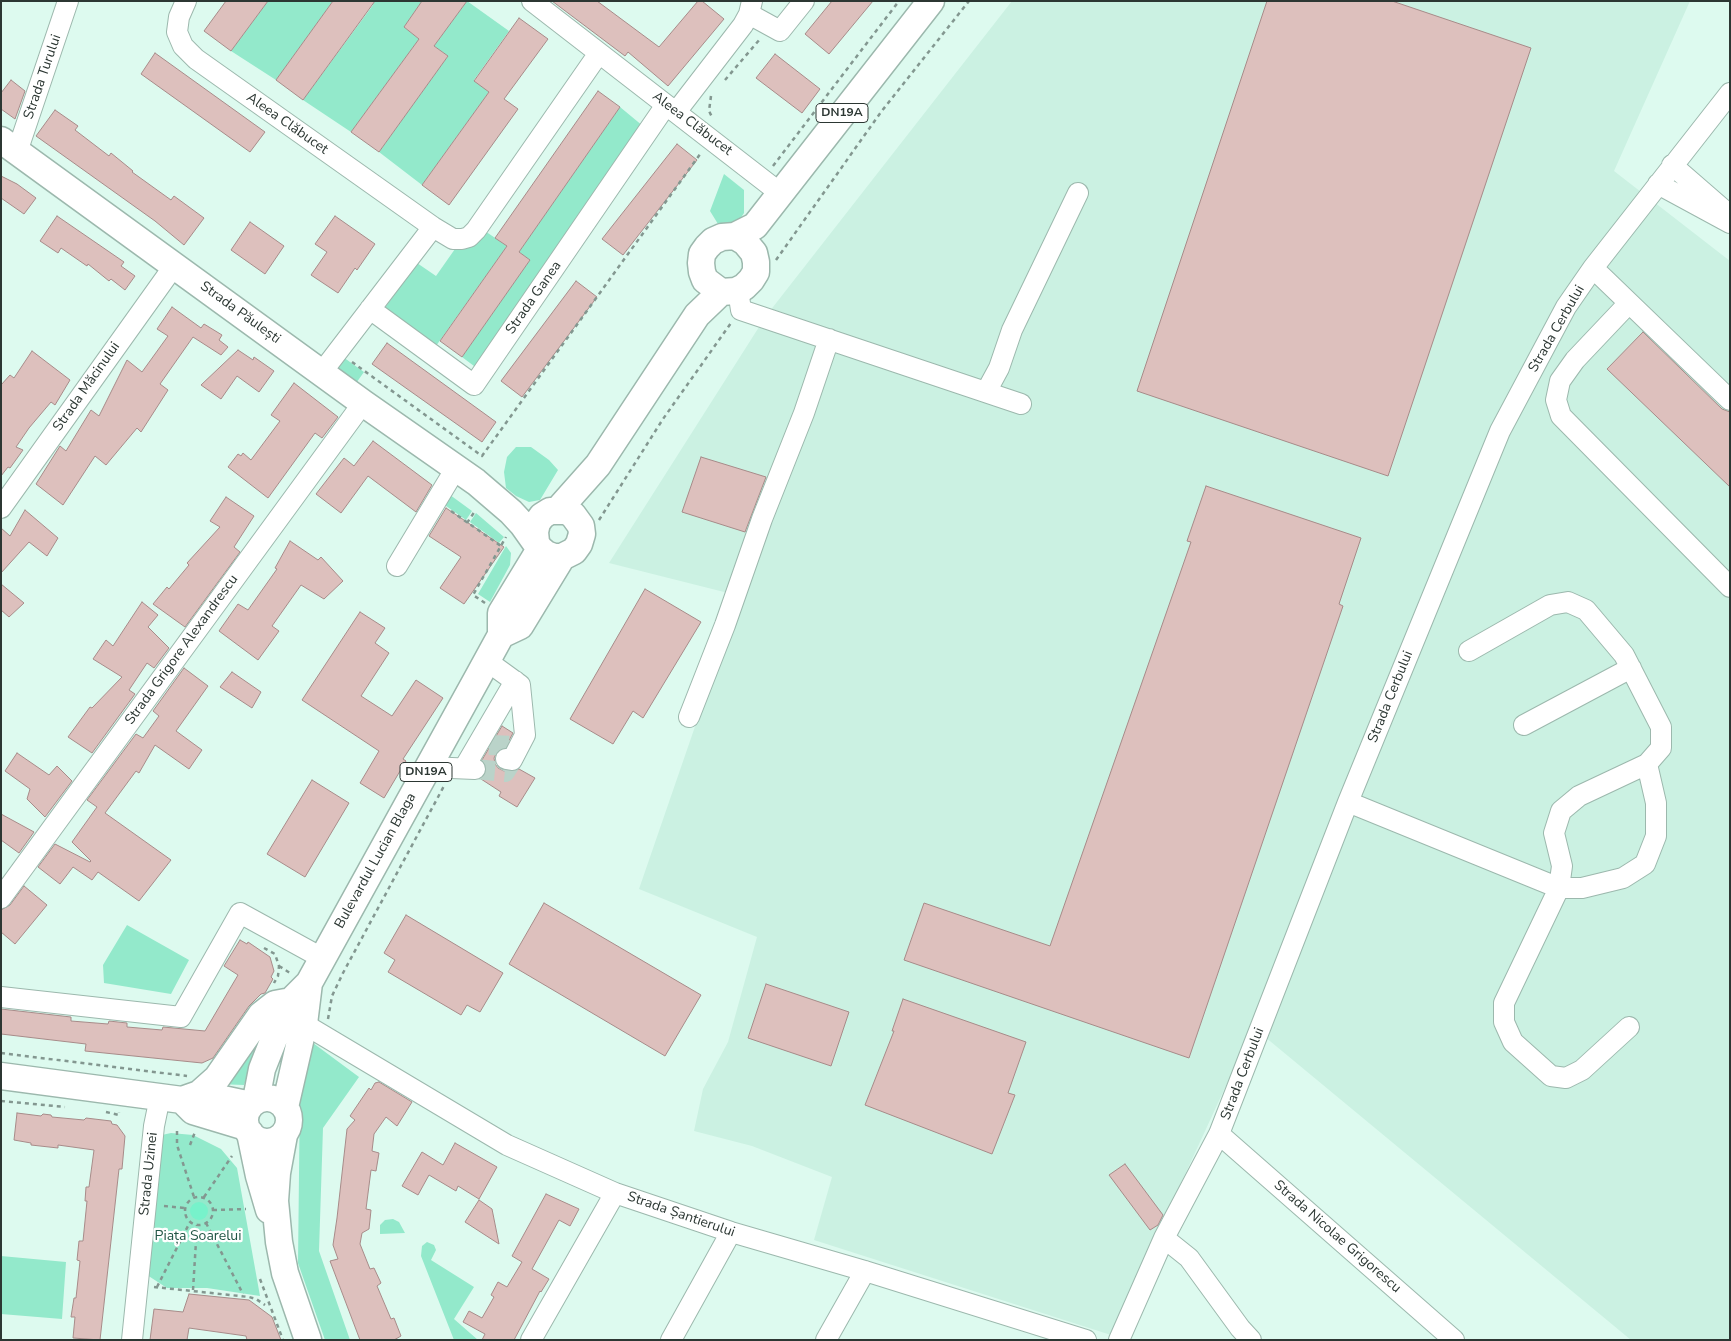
<!DOCTYPE html>
<meta charset="utf-8">
<style>
body{margin:0}
#map{position:relative;width:1731px;height:1341px;overflow:hidden;background:#ddfaef;font-family:"Nunito Sans",sans-serif}
canvas{display:block}
.frame{position:absolute;inset:0;border:2px solid #2c3733;pointer-events:none}
</style>
<div id="map">
<canvas width="1731" height="1341"></canvas>
<div class="frame"></div>
</div>
<script>
const g = document.querySelector('canvas').getContext('2d');
g.lineJoin = 'round';
function fillPath(path, color) { g.fillStyle = color; g.fill(path, 'evenodd'); }
const toPath = rows => new Path2D(rows.map(r => 'M' + r).join(''));
function stroke(path, color, width, dash) { g.strokeStyle = color; g.lineWidth = width; g.lineCap = dash ? 'butt' : 'round'; g.setLineDash(dash || []); g.stroke(path); }
function label(font, color, halo, rows, align = 'center') {
  g.font = font + ' "Nunito Sans",sans-serif'; g.lineWidth = 4.5; g.setLineDash([]); g.textBaseline = 'middle'; g.strokeStyle = halo; g.fillStyle = color; for (const [text, x, y, turn = 0] of rows) {
    g.save(); g.translate(x, y); g.rotate((+turn || 0) * Math.PI / 180); g.textAlign = isNaN(turn) ? turn : align; if (halo) g.strokeText(text, 0, 0); g.fillText(text, 0, 0); g.restore();
  }
}
const built = toPath([
 [1012,1,1690,1,1614,171,1730,261,1730,1340,1631,1340,1253,1027,1111,1335,814,1240,832,1177,752,1146,694,1131,703,1089,728,1042,757,937,639,889,740,596,609,563,766,316]
]);
const green = toPath([
 [268,1,333,1,276,80,231,51],
 [368,1,422,1,404,27,419,39,351,132,303,100,373,5],
 [467,1,509,31,474,80,489,92,422,185,379,152,448,56,434,46],
 [620,107,649,131,482,372,462,357,530,260,519,252],
 [724,174,744,190,744,213,733,230,718,224,710,211],
 [479,227,507,246,431,353,379,316,417,263,436,276,462,239],
 [343,357,364,372,354,386,339,373,339,365],
 [516,447,531,447,549,460,558,470,540,500,529,502,516,496,506,488,504,472,507,457],
 [446,492,472,511,466,520,439,501],
 [476,513,504,537,499,543,470,522],
 [506,546,511,553,510,565,490,602,478,594],
 [127,925,189,960,171,994,104,983,103,965],
 [266,1024,244,1085,217,1084],
 [313,1043,359,1077,323,1128,319,1251,350,1340,325,1340,298,1263,300,1085],
 [171,1133,193,1135,221,1149,237,1168,260,1296,207,1288,167,1288,144,1273,162,1135],
 [393,1219,399,1222,405,1233,380,1234,380,1225,385,1220],
 [427,1242,434,1245,436,1250,431,1260,474,1287,454,1319,478,1340,454,1340,421,1256,422,1246],
 [1,1256,66,1262,62,1319,1,1314]
]);
const water = toPath([
 '190 1211a9 9 0 1 1 18 0a9 9 0 1 1-18 0Z'
]);
const building = toPath([
 [226,1,268,1,231,51,204,31,226,1],
 [333,1,375,1,303,100,276,80,333,1],
 [422,1,467,1,434,46,448,56,379,152,351,132,419,39,404,27,422,1],
 [552,1,597,1,659,47,698,1,702,1,724,19,668,86,628,52,625,56,552,1],
 [832,1,873,1,829,54,805,34,832,1],
 [1267,1,1392,1,1531,48,1388,476,1137,391,1267,1],
 [519,18,548,39,504,99,518,109,449,205,422,185,489,92,474,81,519,18],
 [155,53,265,132,250,152,141,74,155,53],
 [775,54,820,89,802,113,756,78,775,54],
 [11,80,25,91,15,119,1,109,1,93,11,80],
 [598,91,620,107,519,252,530,260,462,357,440,341,507,246,495,238,598,91],
 [55,110,78,126,75,130,109,156,111,153,133,171,132,172,171,200,174,196,204,218,184,245,155,221,36,136,55,110],
 [677,144,697,160,623,255,602,239,677,144],
 [1,176,17,184,36,198,24,214,1,198,1,176],
 [57,216,124,262,121,266,135,276,125,290,111,279,109,281,88,264,87,266,61,248,58,253,40,241,57,216],
 [335,216,375,244,357,270,355,268,338,293,311,275,327,252,315,244,335,216],
 [250,222,284,246,265,274,231,250,250,222],
 [576,281,597,297,522,397,501,381,576,281],
 [172,307,201,328,204,324,222,335,219,340,228,347,221,355,193,337,160,384,168,390,141,432,137,428,106,465,95,456,63,505,36,484,60,446,66,451,91,410,99,416,127,360,142,372,168,336,157,329,172,307],
 [1643,332,1722,409,1730,412,1730,487,1607,369,1643,332],
 [387,343,496,422,482,442,372,364,387,343],
 [238,350,253,360,254,357,274,371,259,392,237,376,221,399,201,385,238,350],
 [32,351,70,380,55,405,51,402,29,428,16,447,23,450,10,468,8,467,1,476,1,385,10,375,14,378,32,351],
 [294,383,338,417,322,438,315,433,268,498,228,467,238,454,241,456,243,453,251,460,280,421,271,415,294,383],
 [373,441,432,485,416,512,368,476,341,513,316,494,344,458,354,466,373,441],
 [701,457,766,477,745,532,682,512,701,457],
 [1206,486,1361,538,1339,604,1343,606,1189,1058,904,960,924,903,1050,946,1191,542,1187,541,1206,486],
 [226,497,254,516,234,547,240,552,185,627,153,604,167,587,169,589,189,565,187,563,220,527,210,521,226,497],
 [446,508,504,547,464,604,440,588,461,557,429,536,446,508],
 [25,510,58,538,47,556,29,542,1,573,1,528,10,536,25,510],
 [290,541,318,560,321,557,343,581,324,599,301,585,272,626,279,631,258,660,219,631,238,604,248,610,277,569,275,568,290,541],
 [1,584,24,603,9,617,1,610,1,584],
 [645,589,701,622,643,718,633,711,613,744,570,719,645,589],
 [142,602,158,615,148,627,169,648,154,668,147,663,129,690,135,694,92,753,68,737,90,707,92,708,122,677,93,659,106,640,113,646,142,602],
 [360,612,385,628,375,643,389,653,361,696,392,716,416,680,443,698,403,759,406,761,384,798,360,783,379,751,302,700,360,612],
 [184,668,208,686,176,731,202,750,189,769,155,745,139,773,136,771,105,813,171,860,139,901,98,872,92,880,73,867,60,884,38,867,55,844,90,862,91,861,72,842,97,807,87,800,136,734,143,738,159,716,153,711,184,668],
 [232,672,261,692,252,708,220,687,232,672],
 [502,726,513,733,505,748,497,752,494,758,495,764,498,768,504,771,511,772,519,769,535,778,517,807,499,796,501,792,481,779,485,776,487,770,486,764,482,760,502,726],
 [17,753,49,775,57,766,72,781,45,817,27,799,30,789,5,771,17,753],
 [312,780,349,803,305,877,267,854,312,780],
 [1,814,34,832,19,853,1,840,1,814],
 [24,886,47,905,15,944,1,932,1,910,10,905,24,886],
 [544,903,701,995,665,1056,509,964,544,903],
 [406,915,503,973,480,1012,467,1005,461,1015,388,972,395,960,384,953,406,915],
 [240,940,247,944,248,942,270,957,274,971,271,977,273,979,265,993,261,994,249,1006,213,1058,202,1063,85,1051,86,1044,1,1034,1,1009,71,1017,71,1021,108,1024,109,1021,127,1023,127,1027,162,1030,163,1027,205,1031,238,975,224,966,240,940],
 [766,984,849,1012,831,1066,748,1038,766,984],
 [903,999,1026,1042,1008,1093,1015,1095,992,1154,865,1105,894,1031,892,1031,903,999],
 [379,1082,412,1102,397,1126,386,1117,374,1134,372,1151,379,1153,376,1171,371,1170,366,1209,371,1210,369,1229,362,1233,360,1244,370,1269,374,1268,381,1283,377,1286,391,1319,394,1318,401,1336,394,1340,360,1340,330,1261,338,1259,333,1245,337,1218,347,1129,355,1120,350,1116,369,1088,371,1090,375,1083,379,1082],
 [17,1113,41,1116,43,1114,51,1115,52,1117,84,1120,86,1118,111,1121,112,1124,117,1125,125,1136,122,1169,119,1169,100,1340,73,1338,75,1317,71,1317,74,1298,76,1298,80,1261,77,1260,79,1241,83,1241,87,1201,85,1201,86,1187,89,1187,94,1150,58,1145,58,1148,31,1145,31,1143,14,1140,17,1113],
 [455,1143,497,1167,479,1199,458,1186,456,1191,429,1175,418,1195,402,1186,422,1152,443,1165,455,1143],
 [1125,1164,1163,1215,1158,1225,1150,1230,1109,1175,1125,1164],
 [546,1194,579,1209,570,1226,559,1220,532,1269,549,1279,541,1292,540,1291,514,1340,482,1340,485,1334,463,1322,469,1311,482,1318,494,1297,491,1295,498,1282,507,1287,522,1262,512,1256,546,1194],
 [479,1200,492,1209,499,1244,465,1222,479,1200],
 [189,1294,249,1300,272,1317,281,1340,247,1340,246,1336,189,1328,187,1340,150,1340,154,1309,183,1312,189,1294]
]);
const minorTunnel = toPath([
 [489,745,514,746],
 [475,769,505,772,510,764]
]);
const path = toPath([
 [725,80,760,39],
 [711,96,709,111,712,117],
 [773,166,899,1],
 [776,260,881,112,969,1],
 [352,362,482,456,701,153],
 [451,511,501,546],
 [599,520,663,419,731,323],
 [467,523,475,511],
 [485,603,473,595,506,537],
 [264,948,275,954,279,966,278,976,274,983],
 [279,966,290,973],
 [328,1019,332,996,343,973,444,786],
 [1,1053,187,1076],
 [1,1101,65,1107],
 [106,1112,119,1115,119,1112],
 [177,1131,177,1145,194,1197],
 [190,1145,195,1132],
 '185 1211a14 14 0 1 1 28 0a14 14 0 1 1-28 0Z',
 [204,1197,232,1156],
 [164,1206,185,1208],
 [213,1210,246,1209],
 [206,1223,243,1294],
 [260,1279,283,1340],
 [154,1287,249,1297,256,1299,265,1305],
 [157,1287,190,1222],
 [193,1290,197,1225]
]);
const minor = toPath([
 [186,1,179,17,177,32,183,46,196,59,433,227,453,239,462,239,469,237,476,230,599,53],
 [532,1,780,193],
 [749,14,780,31,804,1],
 [676,112,743,25,749,14,752,1],
 [17,152,68,1],
 [1672,165,1726,212],
 [1658,184,1730,223],
 [1593,268,1730,400],
 [738,290,741,310,1021,404],
 [1629,303,1575,360,1560,381,1556,400,1561,416,1730,587],
 [370,309,474,385,666,105],
 [322,372,433,227],
 [986,392,999,368,1012,330,1078,193],
 [1,508,174,266],
 [397,566,456,468],
 [1469,651,1550,605,1568,602,1586,610,1624,655,1661,727,1661,748,1647,764,1579,796,1561,811,1554,833,1562,866,1559,888,1504,1003,1504,1022,1513,1042,1551,1076,1566,1078,1582,1070,1629,1027],
 [487,661,520,685,525,735,512,760,506,759],
 [689,717,725,625,762,519,804,413,829,339],
 [1524,725,1631,668],
 [428,767,475,769],
 [464,768,515,681],
 [1348,802,1559,888,1582,888,1623,878,1645,864,1656,836,1656,803,1647,764],
 [1,898,363,403],
 [1,997,181,1017,240,913,322,958],
 [304,1024,507,1145,615,1193,731,1232,865,1271,1086,1340],
 [1219,1134,1454,1340],
 [1164,1238,1189,1258,1240,1328,1251,1340],
 [132,1340,154,1126,160,1097],
 [531,1340,615,1193],
 [671,1340,731,1232],
 [826,1340,865,1271],
 [1119,1340,1164,1238,1219,1134,1348,802,1500,431,1566,307,1593,268,1730,93]
]);
const major = toPath([
 [1,140,363,403,476,482,511,512,523,525,540,549,546,554,554,557,562,557,574,551,579,544,582,534,581,526,573,515,566,511,550,511,542,516,537,523,535,532,536,542],
 [735,236,745,242,754,253,756,262,756,272,751,280,744,287,736,291,721,292,705,280,702,272,701,263,702,254,707,247,713,241,722,237,735,236,755,226,931,1],
 [558,510,598,465,697,315,721,292],
 [501,635,520,626,562,557],
 [1,1076,182,1100,199,1094,251,1105],
 [199,1094,217,1078,261,1015,275,1004,291,1001],
 '245 1120a22 22 0 1 1 44 0a22 22 0 1 1-44 0Z',
 [182,1100,193,1111,246,1127],
 [256,1100,262,1069,281,1021,291,1001,309,983,478,677,501,635,501,613,540,549],
 [285,1107,304,1024,309,983],
 [250,1133,259,1176,269,1210],
 [284,1135,277,1173,275,1201,279,1242,285,1273,308,1340]
]);
const shields = [
 [842,113,52],
 [426,772,52]
];
const shieldNames = [
 ["DN19A",842,113],
 ["DN19A",426,772]
];
const streetNames = [
 ["Strada Turului",43,77,-71],
 ["Aleea Clăbucet",287,124,35],
 ["Aleea Clăbucet",692,124,37],
 ["Strada Ganea",534,298,-55],
 ["Strada Păulești",240,313,36],
 ["Strada Cerbului",1557,329,-60],
 ["Strada Măcinului",87,387,-55],
 ["Strada Grigore Alexandrescu",182,650,-54],
 ["Strada Cerbului",1391,697,-68],
 ["Bulevardul Lucian Blaga",376,861,-61],
 ["Strada Cerbului",1243,1074,-69],
 ["Strada Uzinei",149,1174,-84],
 ["Strada Șantierului",681,1215,19],
 ["Strada Nicolae Grigorescu",1337,1237,41]
];
const parkNames = [
 ["Piața Soarelui",198,1237]
];
fillPath(built, '#cbf1e2');
fillPath(green, '#93e9cb');
fillPath(water, '#77f2cb');
fillPath(building, '#ddc0bd');
stroke(building, '#a78b89', 1);
stroke(minorTunnel, '#bad3c9', 20, [20, 10]);
stroke(minor, '#9cb8ad', 22);
stroke(major, '#9cb8ad', 29);
stroke(path, '#839790', 2.5, [4, 4]);
stroke(minor, '#fff', 20);
stroke(major, '#fff', 26);
for (const [x, y, w] of shields) { const box = new Path2D(); box.roundRect(x - w / 2, y - 9.5, w, 19, 4); g.fillStyle = '#fff'; g.fill(box); stroke(box, '#2c3733', 1); }
label('bold 12px', '#2c3733', null, shieldNames);
label('14px', '#2c3733', '#fff', streetNames);
label('14px', '#225646', '#fff', parkNames);
</script>
